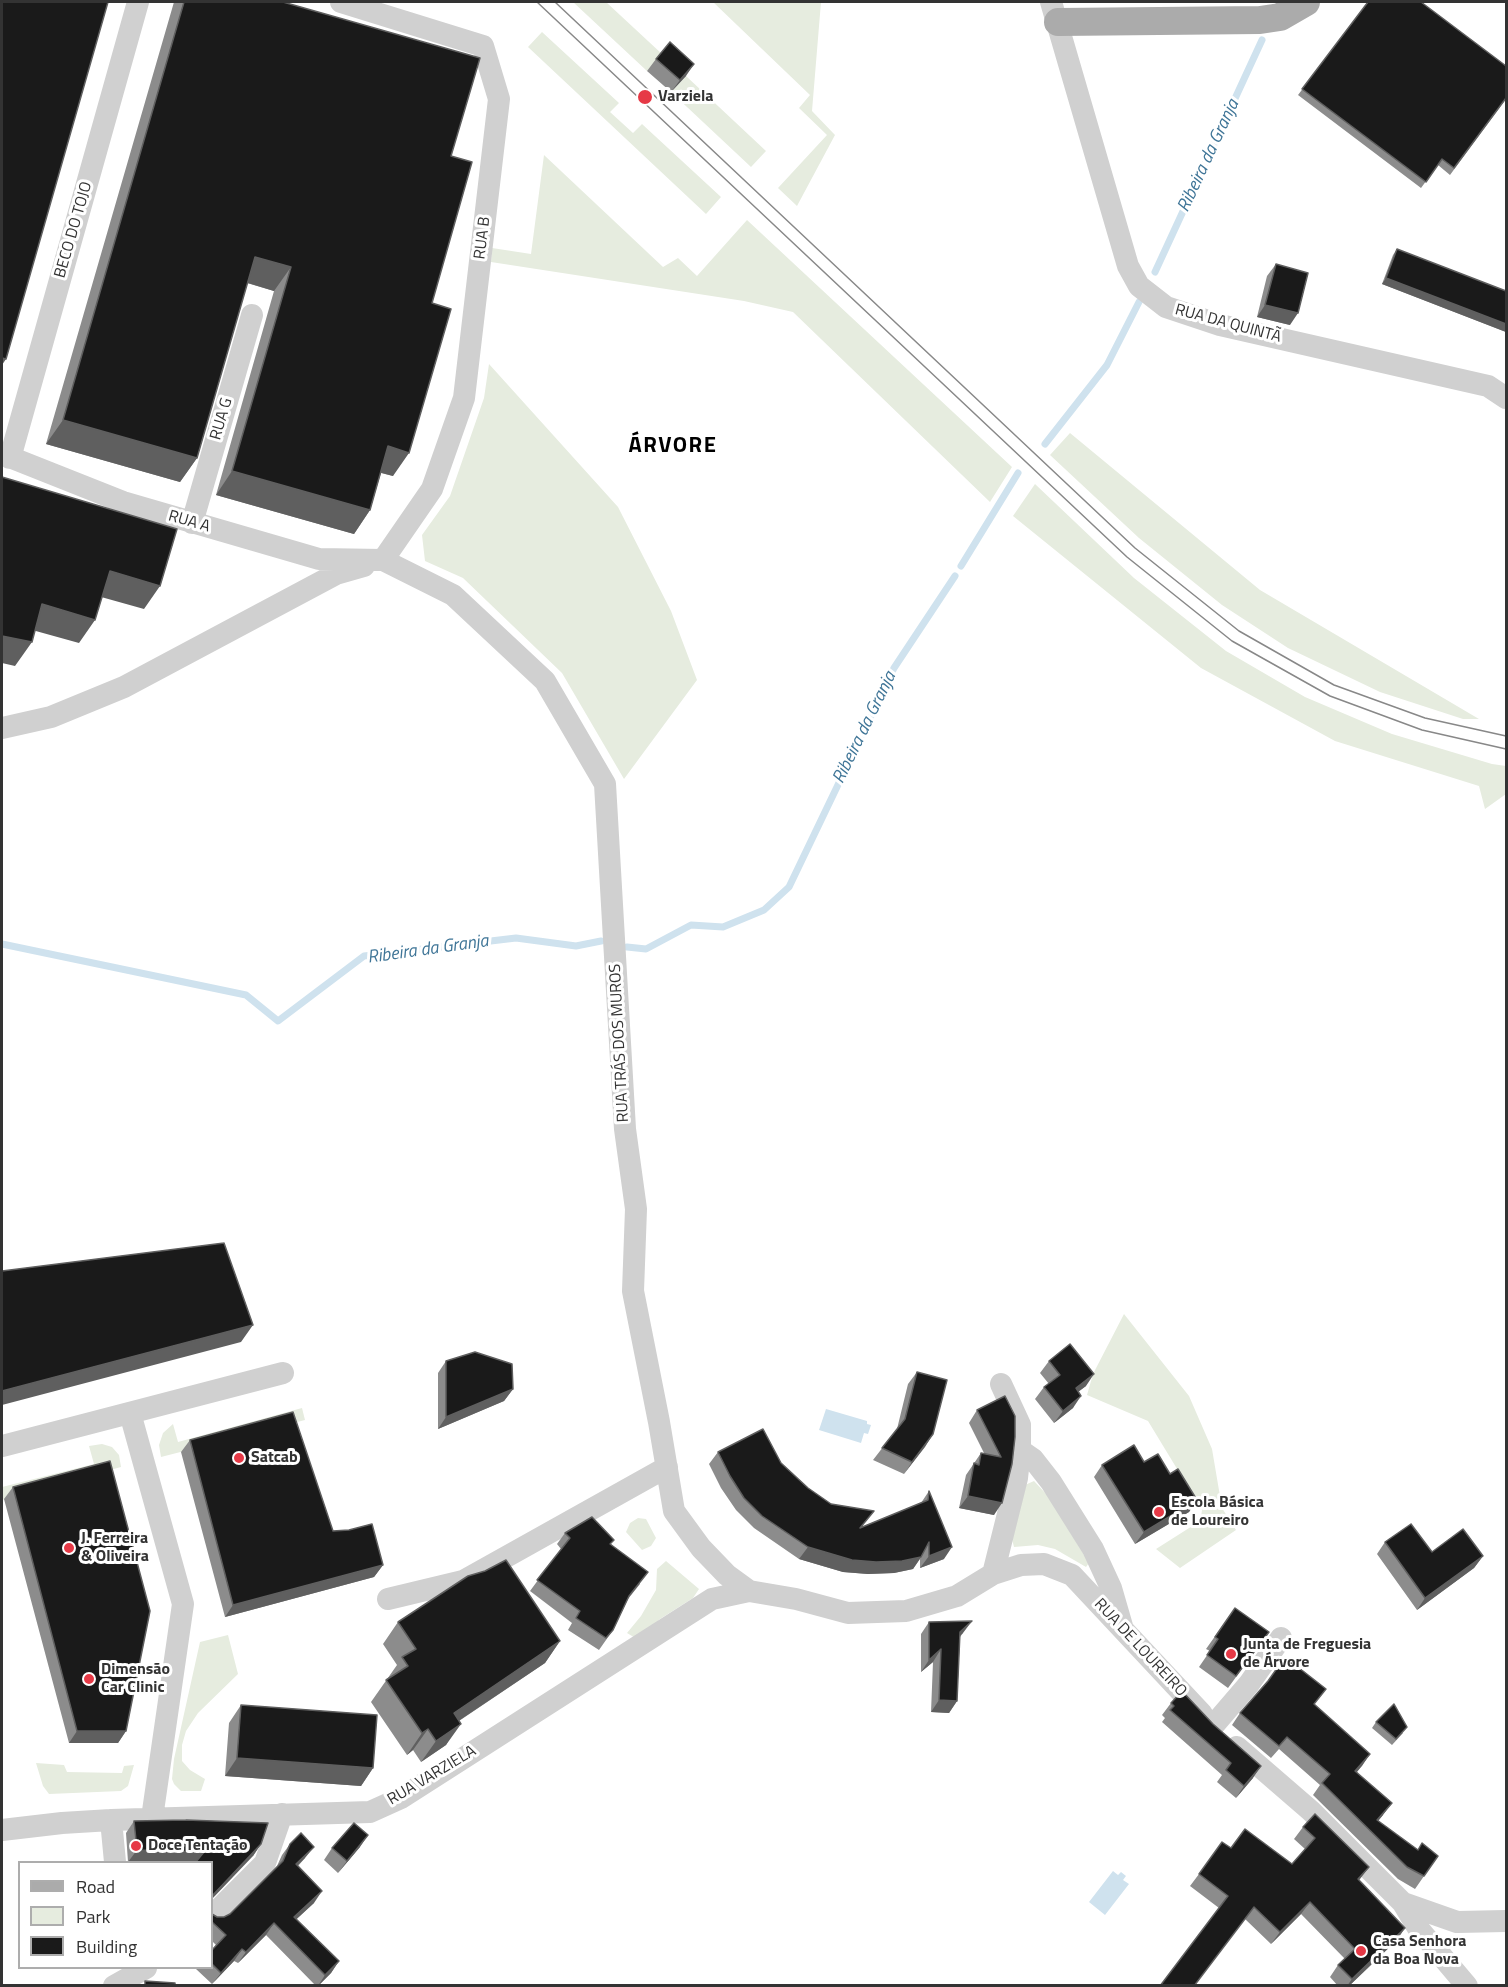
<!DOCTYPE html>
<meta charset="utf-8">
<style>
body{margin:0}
#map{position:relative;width:1508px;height:1987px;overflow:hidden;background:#fff;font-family:"Titillium Web",sans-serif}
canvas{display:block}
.frame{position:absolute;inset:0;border:3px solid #333;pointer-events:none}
.legend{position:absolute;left:18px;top:1861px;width:195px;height:108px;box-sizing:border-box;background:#fff;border:2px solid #adadad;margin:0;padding:8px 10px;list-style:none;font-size:18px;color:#333}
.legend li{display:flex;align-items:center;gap:12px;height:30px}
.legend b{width:30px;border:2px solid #adadad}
</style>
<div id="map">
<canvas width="1508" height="1987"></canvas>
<div class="frame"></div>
<ul class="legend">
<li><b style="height:8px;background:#ababab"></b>Road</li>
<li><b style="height:16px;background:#e6ecdf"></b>Park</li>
<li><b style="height:16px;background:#1a1a1a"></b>Building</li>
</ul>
</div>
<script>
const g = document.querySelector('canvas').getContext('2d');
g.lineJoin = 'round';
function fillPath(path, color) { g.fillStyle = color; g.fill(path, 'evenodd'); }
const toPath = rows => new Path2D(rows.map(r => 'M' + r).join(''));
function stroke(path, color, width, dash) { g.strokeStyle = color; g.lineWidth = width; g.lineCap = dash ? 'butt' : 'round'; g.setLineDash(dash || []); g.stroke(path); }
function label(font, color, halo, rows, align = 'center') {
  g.font = font + ' "Titillium Web",sans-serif'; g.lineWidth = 6; g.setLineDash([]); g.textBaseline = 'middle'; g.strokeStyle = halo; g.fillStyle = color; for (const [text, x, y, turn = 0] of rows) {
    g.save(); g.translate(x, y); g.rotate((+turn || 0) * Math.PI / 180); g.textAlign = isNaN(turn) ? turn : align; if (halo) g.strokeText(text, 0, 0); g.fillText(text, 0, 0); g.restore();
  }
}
const green = toPath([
 [573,2,606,2,662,54,647,71],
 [713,2,821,2,812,111,835,135,797,206,778,188,827,135,799,108,810,95],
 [542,32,619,103,610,112,633,133,642,124,721,197,706,214,528,47],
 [686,76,766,151,751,167,671,92],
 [544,155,663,267,678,258,697,276,747,220,1012,467,990,502,793,312,744,301,491,262,492,248,531,254],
 [489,364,618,507,671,611,697,680,624,779,562,673,463,578,425,561,422,535,450,496,484,398],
 [1070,433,1260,590,1479,719,1463,719,1380,692,1288,648,1222,605,1139,538,1050,455],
 [1035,484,1134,578,1226,651,1305,697,1392,734,1492,764,1506,766,1506,794,1485,809,1479,786,1335,741,1201,668,1013,516],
 [1124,1314,1189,1396,1212,1449,1222,1508,1236,1530,1180,1568,1156,1549,1197,1523,1201,1517,1202,1510,1148,1421,1087,1395,1093,1374],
 [302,1408,305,1420,161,1457,159,1445,163,1433,173,1424,178,1442],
 [102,1444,112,1447,119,1455,121,1467,2,1500,2,1487,94,1464,89,1446],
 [1034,1481,1049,1497,1089,1563,1086,1567,1055,1549,1038,1545,1014,1547,1011,1535,1025,1485],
 [638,1518,646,1519,656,1538,651,1546,642,1550,626,1532,630,1523],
 [666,1561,699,1589,693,1598,660,1619,637,1639,627,1633,641,1616,656,1590,657,1569],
 [228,1635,238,1674,198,1713,186,1731,182,1745,182,1761,190,1770,205,1779,201,1791,181,1791,174,1784,172,1779,174,1759,200,1642],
 [36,1763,64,1765,67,1772,122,1773,124,1766,134,1765,128,1786,121,1791,49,1794,43,1786]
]);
const water = toPath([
 [826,1409,867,1421,867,1424,871,1425,868,1434,864,1433,861,1443,819,1430],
 [1113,1871,1118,1875,1121,1872,1126,1876,1123,1880,1129,1884,1105,1915,1089,1902]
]);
const stream = toPath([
 [1155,272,1262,40],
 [1045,444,1107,365,1139,302],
 [961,566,1018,473],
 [2,944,246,995,278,1021,364,956,516,938,576,946,601,941],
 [627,947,646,949,691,925,723,927,764,910,789,887,894,668,955,576]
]);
const minor = toPath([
 [341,2,483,46,499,99,464,398,432,489,383,560],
 [1051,2,1128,266,1139,286,1166,307,1220,325,1488,386,1506,398],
 [2,454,123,502,319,559,383,560,453,595,545,681,605,784,625,1129,636,1209,633,1291,659,1422,674,1511,701,1548,727,1575,749,1591],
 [10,458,138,2],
 [192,523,252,315],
 [2,728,51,717,124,687,336,574,364,566],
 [130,1413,183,1604,152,1818],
 [2,1446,283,1373],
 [1020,1450,1033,1459,1051,1482,1093,1549,1111,1588,1122,1626],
 [993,1574,1017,1478,1020,1450,1020,1425,1001,1384],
 [388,1599,463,1581,667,1467],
 [1213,1726,1249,1684,1281,1638],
 [1237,1747,1311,1811,1403,1903,1457,1922,1506,1921],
 [111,1820,115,1862],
 [2,1830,62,1823,111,1820,370,1812,401,1798,712,1599,749,1591,796,1599,848,1613,906,1611,957,1596,993,1574,1021,1565,1044,1564,1072,1575,1202,1714],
 [1403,1903,1418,1928,1467,1986],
 [212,1916,265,1863,282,1814],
 [114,1986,146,1968]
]);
const major = toPath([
 [1058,22,1260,20,1280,17,1306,2]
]);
const tram = toPath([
 [537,2,1127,557,1232,641,1330,696,1422,730,1506,749],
 [555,2,1135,548,1239,631,1334,685,1425,718,1506,736]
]);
const wall = toPath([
 [174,2,283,2,451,156,432,303,393,476,381,473,370,510,354,534,216,495,274,291,247,283,197,458,180,482,46,444],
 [1368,2,1506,99,1450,175,1438,165,1421,188,1298,95],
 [656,59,686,76,671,92,647,71],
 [1397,249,1506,291,1506,332,1382,284,1393,255],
 [1276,264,1290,325,1257,317,1267,276],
 [446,1361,513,1389,504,1401,438,1429,438,1373],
 [1049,1361,1086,1386,1078,1392,1073,1408,1054,1423,1035,1399,1044,1387,1049,1384,1040,1373],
 [917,1372,933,1434,904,1474,873,1460,897,1429,908,1384],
 [977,1410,1015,1416,994,1515,959,1508,966,1475,981,1453,984,1453,969,1423],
 [190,1440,333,1531,383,1565,374,1577,225,1617,181,1452],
 [718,1452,781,1463,808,1488,862,1527,921,1503,929,1491,944,1559,920,1568,920,1559,913,1569,894,1573,868,1574,843,1572,799,1559,754,1528,736,1510,721,1488,709,1464],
 [1144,1462,1170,1474,1197,1500,1189,1512,1135,1544,1094,1477,1102,1465],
 [13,1487,126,1731,118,1743,69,1743,4,1499],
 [565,1533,611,1544,640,1584,628,1599,613,1630,599,1650,568,1630,572,1623,530,1591,561,1549,557,1544],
 [1385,1542,1432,1552,1483,1556,1474,1568,1417,1610,1377,1554],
 [1235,1608,1260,1644,1228,1688,1199,1667,1210,1651,1206,1649],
 [398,1622,560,1641,545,1663,459,1721,446,1745,421,1762,413,1750,407,1755,371,1702,397,1665,383,1644],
 [929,1622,963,1633,960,1637,957,1701,949,1713,931,1712,933,1662,921,1672,921,1634],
 [1171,1703,1253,1778,1236,1798,1217,1782,1222,1775,1162,1722,1165,1718,1162,1715],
 [241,1705,373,1768,361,1786,225,1776,229,1723],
 [1314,1705,1370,1754,1357,1772,1383,1815,1378,1821,1418,1850,1438,1856,1415,1889,1398,1879,1313,1795,1320,1785,1279,1749,1271,1758,1232,1725,1240,1713],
 [1376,1722,1403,1733,1392,1745,1372,1728],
 [134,1821,261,1844,253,1856,212,1863,128,1862,126,1833],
 [1303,1827,1359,1880,1397,1940,1349,1986,1338,1986,1330,1977,1338,1965,1345,1959,1301,1914,1271,1944,1245,1919,1219,1908,1190,1886,1199,1874,1231,1848,1292,1864,1305,1849,1294,1839],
 [290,1844,305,1858,298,1866,314,1903,296,1919,339,1961,331,1973,318,1986,316,1986,266,1935,238,1963,234,1961,212,1984,196,1969,197,1968,212,1968,212,1950,216,1945,212,1941,212,1914,217,1917,224,1917,230,1914,277,1866,282,1855],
 [360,1847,338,1873,324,1860,332,1848]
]);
const shadedWall = toPath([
 [694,64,686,76,671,92,680,80],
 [255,257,291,267,274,291,238,280],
 [1386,278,1506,324,1506,332,1382,284],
 [1265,305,1298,313,1290,325,1257,317],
 [2,358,6,359,2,365],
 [63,420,197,458,180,482,46,444],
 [388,446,409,453,393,476,371,470],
 [232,471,370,510,354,534,216,495],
 [110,571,160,586,144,609,94,595],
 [42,604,95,620,79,643,25,628],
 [2,636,32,642,15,666,2,663],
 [253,1325,241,1342,2,1405,2,1391],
 [1094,1374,1086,1386,1067,1400,1076,1388],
 [513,1389,504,1401,438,1429,446,1417],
 [1081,1396,1073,1408,1054,1423,1063,1411],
 [933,1434,925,1447,904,1474,912,1462],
 [968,1496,1002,1503,994,1515,959,1508],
 [1197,1500,1189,1512,1135,1544,1144,1532],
 [808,1547,921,1557,913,1569,894,1573,868,1574,843,1572,799,1559],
 [952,1547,944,1559,920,1568,929,1556],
 [1483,1556,1474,1568,1417,1610,1425,1598],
 [383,1565,374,1577,225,1617,233,1605],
 [972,1621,963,1633,951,1644,960,1632],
 [560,1641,545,1663,439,1734,454,1713],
 [941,1649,933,1662,921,1672,929,1660],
 [939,1700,957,1701,949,1713,931,1712],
 [461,1724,446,1745,421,1762,436,1741],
 [428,1729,413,1750,407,1755,422,1733],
 [77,1731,126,1731,118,1743,69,1743],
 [1370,1754,1362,1766,1347,1783,1355,1771],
 [237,1758,373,1768,361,1786,225,1776],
 [1261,1766,1253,1778,1236,1798,1244,1786],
 [1392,1803,1383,1815,1369,1832,1377,1820],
 [368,1835,360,1847,338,1873,347,1861],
 [261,1844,253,1856,212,1899,212,1896],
 [314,1847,305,1858,287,1876,296,1864],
 [137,1850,204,1852,197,1863,128,1862],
 [1369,1867,1360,1879,1349,1891,1358,1879],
 [322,1891,314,1903,286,1929,294,1917],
 [1310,1902,1301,1914,1271,1944,1280,1932],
 [274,1923,266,1935,238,1963,246,1952],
 [1405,1928,1397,1940,1349,1986,1347,1986,1352,1979],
 [242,1949,234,1961,212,1984,221,1973],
 [339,1961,331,1973,318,1986,325,1975]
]);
const building = toPath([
 [2,2,108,2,6,359,2,358,2,2],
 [184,2,283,2,480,58,451,156,472,162,432,303,451,309,409,453,388,446,370,510,232,471,291,267,255,257,197,458,63,420,184,2],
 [1368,2,1421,2,1506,66,1506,98,1454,168,1442,159,1426,182,1302,89,1368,2],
 [670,42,694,64,680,80,656,59,670,42],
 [1397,249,1506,291,1506,324,1386,278,1397,249],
 [1276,264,1308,273,1298,313,1265,305,1276,264],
 [2,477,177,529,160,586,110,571,95,620,42,604,32,642,2,636,2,477],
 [224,1243,253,1325,2,1391,2,1271,224,1243],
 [1070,1344,1094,1374,1076,1388,1081,1396,1063,1411,1044,1387,1060,1375,1049,1361,1070,1344],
 [475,1352,512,1364,513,1389,446,1417,446,1361,475,1352],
 [917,1372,947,1380,933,1434,912,1462,882,1448,905,1419,917,1372],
 [1005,1396,1015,1416,1015,1437,1012,1464,1002,1503,968,1496,974,1463,979,1465,981,1453,1001,1457,977,1410,1005,1396],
 [293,1412,333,1531,349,1530,372,1524,383,1565,233,1605,190,1440,293,1412],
 [763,1429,781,1463,808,1488,831,1504,874,1511,860,1528,928,1500,929,1491,952,1547,929,1556,929,1542,921,1557,902,1561,876,1562,852,1560,808,1547,762,1516,744,1498,730,1476,718,1452,763,1429],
 [1134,1445,1144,1462,1158,1454,1170,1474,1178,1469,1197,1500,1144,1532,1102,1465,1134,1445],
 [110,1461,150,1611,126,1731,77,1731,13,1487,110,1461],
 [592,1517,614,1540,610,1544,648,1572,629,1596,613,1630,606,1638,576,1618,580,1611,537,1580,570,1538,565,1533,592,1517],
 [1411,1524,1432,1552,1463,1529,1483,1556,1425,1598,1385,1542,1411,1524],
 [506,1560,560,1641,454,1713,461,1724,436,1741,428,1729,422,1733,386,1680,408,1666,402,1657,416,1649,398,1622,468,1576,485,1571,506,1560],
 [1235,1608,1269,1632,1236,1676,1207,1655,1218,1639,1215,1637,1235,1608],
 [972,1621,960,1632,957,1701,939,1700,941,1649,929,1660,929,1622,972,1621],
 [1285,1657,1326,1689,1314,1704,1370,1754,1355,1771,1392,1803,1377,1820,1418,1850,1422,1843,1438,1856,1424,1876,1407,1867,1322,1783,1330,1774,1287,1737,1279,1746,1240,1713,1268,1681,1285,1657],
 [1182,1691,1213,1724,1261,1766,1244,1786,1226,1770,1231,1763,1170,1710,1174,1706,1171,1703,1182,1691],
 [1394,1704,1407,1727,1396,1739,1376,1722,1394,1704],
 [241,1705,377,1715,373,1768,237,1758,241,1705],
 [1315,1814,1369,1867,1358,1879,1405,1928,1352,1979,1338,1965,1355,1949,1310,1902,1280,1932,1254,1907,1194,1986,1160,1986,1228,1896,1199,1874,1222,1842,1231,1848,1245,1829,1292,1864,1315,1838,1303,1827,1315,1814],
 [186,1820,268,1823,261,1844,212,1896,212,1863,195,1863,204,1852,137,1850,134,1821,186,1820],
 [354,1823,368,1835,347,1861,332,1848,354,1823],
 [301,1833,314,1847,296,1864,322,1891,294,1917,339,1961,325,1975,274,1923,246,1952,242,1949,221,1973,212,1964,212,1950,226,1935,212,1922,212,1914,217,1917,224,1917,230,1914,283,1861,290,1844,301,1833],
 [145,1981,175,1983,175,1986,145,1986,145,1981]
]);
const markers = [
 [645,97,8,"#e63946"],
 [239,1458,6,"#e63946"],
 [1159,1512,6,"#e63946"],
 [69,1548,6,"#e63946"],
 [1231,1654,6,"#e63946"],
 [89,1679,6,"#e63946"],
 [136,1846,6,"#e63946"],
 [1361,1951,6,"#e63946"]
];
const poiNames = [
 ["Varziela",658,97],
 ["Satcab",251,1458],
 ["Escola Básica",1171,1503],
 ["de Loureiro",1171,1521],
 ["J. Ferreira",81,1539],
 ["& Oliveira",81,1557],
 ["Junta de Freguesia",1243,1645],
 ["de Árvore",1243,1663],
 ["Dimensão",101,1670],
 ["Car Clinic",101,1688],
 ["Doce Tentação",148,1846],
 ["Casa Senhora",1373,1942],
 ["da Boa Nova",1373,1960]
];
const streetNames = [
 ["BECO DO TOJO",74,230,-74],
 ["RUA B",483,238,-83],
 ["RUA DA QUINTÃ",1228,324,15],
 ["RUA G",222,419,-74],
 ["RUA A",189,522,16],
 ["RUA TRÁS DOS MUROS",620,1043,-93],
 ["RUA DE LOUREIRO",1140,1648,47],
 ["RUA VARZIELA",432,1776,-31]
];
const waterNames = [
 ["Ribeira da Granja",1209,156,-65],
 ["Ribeira da Granja",865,728,-64],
 ["Ribeira da Granja",428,950,-8]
];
const districtNames = [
 ["ÁRVORE",673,447]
];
fillPath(green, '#e6ecdf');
fillPath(water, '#cfe2ee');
stroke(stream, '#cfe2ee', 7);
stroke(minor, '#d0d0d0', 22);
stroke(major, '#ababab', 28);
stroke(tram, '#888', 1.5);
fillPath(wall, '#8c8c8c');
fillPath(shadedWall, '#5f5f5f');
fillPath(building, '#1a1a1a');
stroke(building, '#5f5f5f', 1.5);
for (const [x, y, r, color] of markers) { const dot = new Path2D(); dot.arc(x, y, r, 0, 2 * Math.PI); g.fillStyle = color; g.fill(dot); stroke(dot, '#fff', 2); }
label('bold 16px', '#333', '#fff', poiNames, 'left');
label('16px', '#333', '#fff', streetNames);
label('italic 18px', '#3f7597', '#fff', waterNames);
g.letterSpacing = '1.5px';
label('bold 22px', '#000', '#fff', districtNames);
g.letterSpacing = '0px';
</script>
